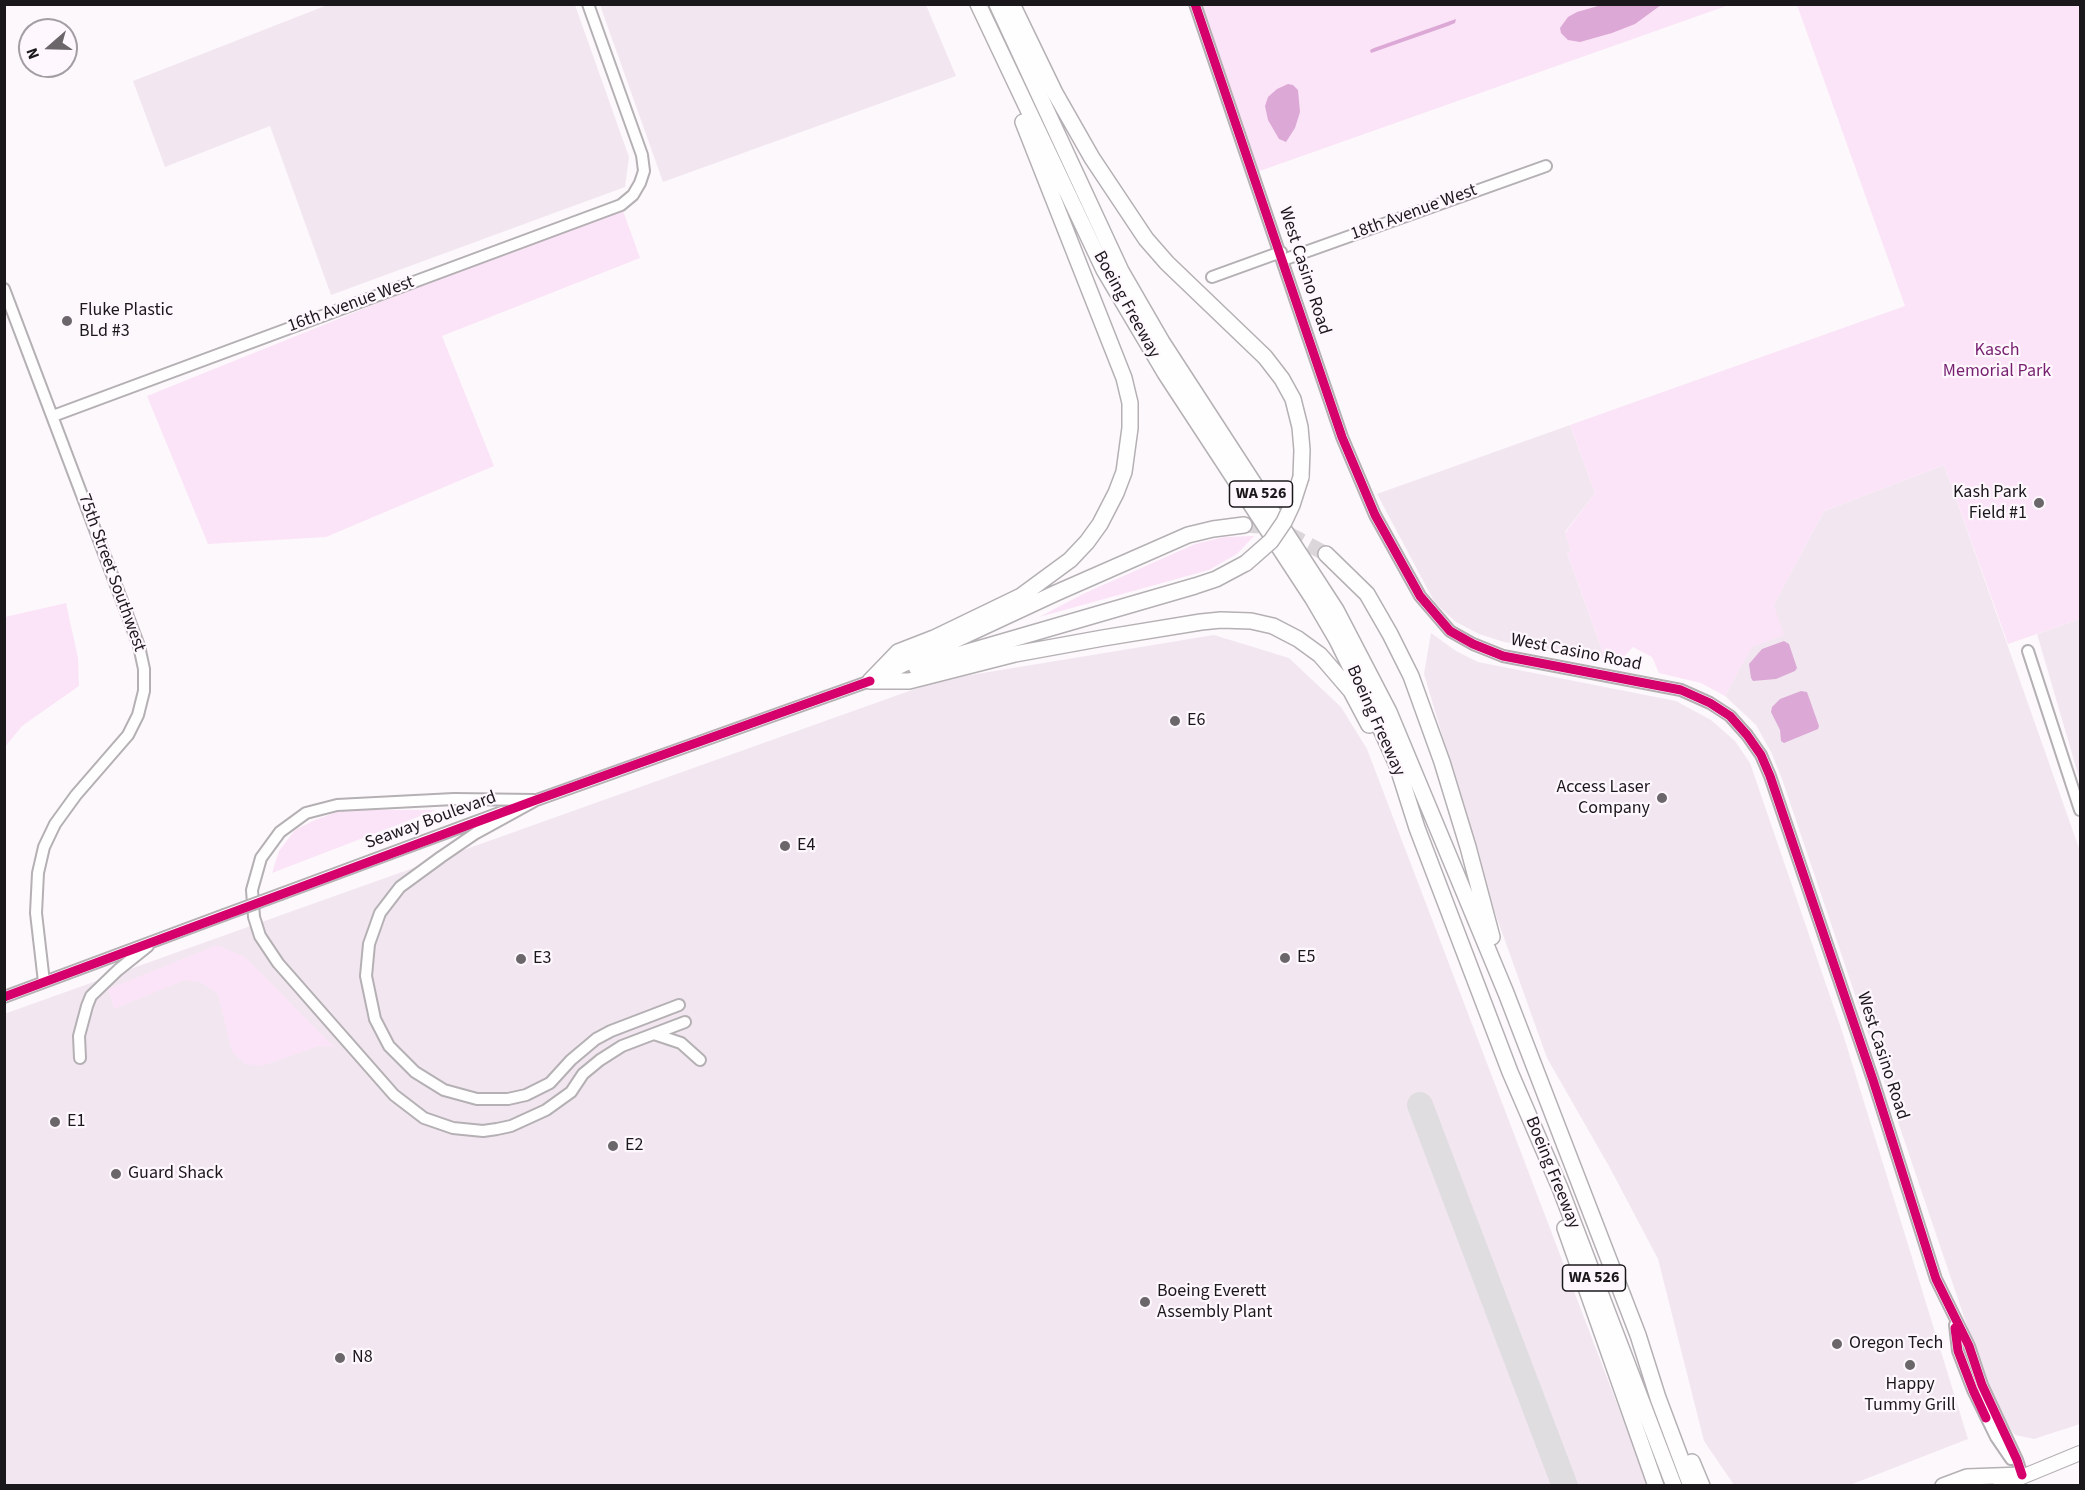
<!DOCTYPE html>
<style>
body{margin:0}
#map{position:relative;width:2085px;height:1490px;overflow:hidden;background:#fdf8fc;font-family:"Source Sans 3",sans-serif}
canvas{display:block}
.frame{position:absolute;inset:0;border:6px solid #1b181b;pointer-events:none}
.north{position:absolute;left:18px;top:18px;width:60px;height:60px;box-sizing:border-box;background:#fef7fd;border:2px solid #a39ea3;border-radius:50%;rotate:250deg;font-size:16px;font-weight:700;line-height:24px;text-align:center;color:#1b181b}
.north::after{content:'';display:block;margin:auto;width:21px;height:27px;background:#6a666a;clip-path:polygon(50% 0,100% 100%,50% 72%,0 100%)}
</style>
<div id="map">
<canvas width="2085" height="1490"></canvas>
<div class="frame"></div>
<div class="north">N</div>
</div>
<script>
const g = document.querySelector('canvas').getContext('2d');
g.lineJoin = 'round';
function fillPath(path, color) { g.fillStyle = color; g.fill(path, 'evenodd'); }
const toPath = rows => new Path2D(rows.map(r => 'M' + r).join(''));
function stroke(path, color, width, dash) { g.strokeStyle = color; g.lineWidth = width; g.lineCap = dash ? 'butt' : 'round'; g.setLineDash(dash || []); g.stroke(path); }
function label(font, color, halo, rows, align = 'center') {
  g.font = font + ' "Source Sans 3",sans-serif'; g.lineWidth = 4.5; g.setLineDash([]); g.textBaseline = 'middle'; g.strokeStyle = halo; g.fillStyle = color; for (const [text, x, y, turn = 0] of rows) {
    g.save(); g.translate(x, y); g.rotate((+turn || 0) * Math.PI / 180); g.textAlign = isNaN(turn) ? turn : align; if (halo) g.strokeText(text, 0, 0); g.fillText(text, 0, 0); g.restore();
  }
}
const built = toPath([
 [330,4,575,5,629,157,625,187,331,295,270,126,165,167,133,81],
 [600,5,926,5,956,76,663,182],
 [1570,425,1595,493,1565,532,1571,551,1567,553,1605,658,1504,642,1479,634,1456,622,1435,603,1377,494],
 [1944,465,2080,851,2080,1424,2034,1439,2015,1435,1998,1412,1983,1373,1782,779,1771,752,1756,725,1725,696,1824,511],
 [2080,619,2080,781,2037,634],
 [1431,633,1456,651,1478,662,1676,701,1711,720,1735,741,1750,763,1843,1034,1968,1439,1850,1485,1734,1485,1704,1441,1658,1259,1610,1168,1547,1058,1494,910,1424,674],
 [1214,635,1289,658,1341,707,1367,749,1648,1485,5,1485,4,1014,940,680]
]);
const green = toPath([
 [1195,5,1729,5,1254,173],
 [1797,5,2080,5,2080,619,2008,644,1944,465,1824,511,1774,605,1784,635,1752,647,1725,696,1701,683,1659,673,1652,657,1633,647,1620,661,1605,658,1567,553,1571,551,1565,533,1595,493,1570,425,1905,306],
 [621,205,640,258,442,336,494,466,326,537,208,544,147,396],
 [1254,536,1237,554,1209,570,1039,617,1083,594,1195,544,1224,537],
 [66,603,78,658,79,686,22,726,5,747,5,617],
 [342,810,436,810,272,873,279,851,295,830,315,820],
 [217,945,245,957,334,1047,319,1046,262,1066,245,1064,232,1052,218,994,202,983,185,980,114,1009,108,989]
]);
const water = toPath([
 [1605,4,1661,4,1661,5,1635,24,1612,33,1580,42,1568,40,1561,33,1560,28,1568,17,1577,12],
 [1456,19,1455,23,1448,26,1371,53,1370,50,1374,48],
 [1288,84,1293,85,1298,90,1300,112,1295,128,1286,142,1279,139,1268,120,1265,106,1268,97,1277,89],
 [1784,641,1789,644,1797,668,1795,671,1776,679,1753,681,1751,678,1749,664,1762,649],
 [1801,691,1807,692,1819,726,1818,729,1784,743,1781,741,1780,730,1771,712,1772,707,1780,699]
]);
const taxiway = toPath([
 [1420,1105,1565,1486]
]);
const highwayTunnel = toPath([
 [1244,525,1260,526,1285,532,1326,554]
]);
const minor = toPath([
 [1195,4,1342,437,1375,515,1420,596,1450,631,1473,644,1503,656,1681,690,1710,703,1730,716,1747,735,1761,755,1770,776,1873,1080,1936,1279,1969,1346,1982,1385,2017,1460,2022,1475],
 [1283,260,1546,166],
 [1212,277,1281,252],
 [4,289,139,646,144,669,144,691,138,715,128,735,76,795,55,824,44,847,38,873,36,913,44,982],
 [53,416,621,205,633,195,640,183,644,171,642,155,588,4],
 [2028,651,2080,810],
 [536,800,454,799,337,805,306,813,280,832,261,858,252,890,254,917,260,936,278,963,394,1095,424,1118,453,1128,483,1131,497,1129,511,1126,546,1110,571,1092,583,1074,600,1060,622,1046,685,1022],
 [536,800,476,833,441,857,400,887,380,913,369,944,366,976,375,1019,389,1046,415,1072,444,1090,477,1099,508,1099,526,1095,550,1083,571,1060,596,1039,611,1031,679,1005],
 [531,802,870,681],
 [281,894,502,812],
 [4,997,224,915],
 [654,1034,681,1043,700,1060],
 [80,1058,79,1036,87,1006,91,996,118,970,148,946],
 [1955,1325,1958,1351,1973,1390,1996,1437,2011,1459]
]);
const major = toPath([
 [2000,1486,2080,1453]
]);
const highway = toPath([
 [978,4,1104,270,1165,373,1313,599,1337,640,1379,725,1397,765,1417,828,1510,1072,1560,1188,1674,1486],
 [997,4,1121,271,1162,342,1336,610,1389,712,1506,993,1638,1335,1658,1398,1691,1486],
 [1012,4,1055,93,1092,158,1146,239,1167,263,1265,357,1282,379,1293,399,1300,427,1302,450,1301,477],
 [1326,554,1367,594,1390,634,1411,676,1442,762,1468,847,1492,937],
 [916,667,1195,586,1216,579,1246,563],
 [880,675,1056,593,1188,535,1213,529,1244,525],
 [870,681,898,652,934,638,1021,596,1070,560,1087,542,1100,524,1116,493,1124,472,1130,428,1130,403,1124,378,1023,122],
 [870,681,909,681,1015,654,1103,638,1201,622,1221,620,1251,621,1273,626,1298,639,1320,655,1351,691,1369,725],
 [1565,1228,1656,1486],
 [1692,1462,1702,1486],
 [1943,1486,1967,1477,2022,1475]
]);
const minorBridge = toPath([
 [224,915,281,894]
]);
const highwayBridge = toPath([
 [1246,563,1271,541,1284,522,1292,505,1301,477]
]);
const cycleway = toPath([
 [1195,4,1342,437,1375,515,1420,596,1450,631,1473,644,1503,656,1681,690,1710,703,1730,716,1747,735,1761,755,1770,776,1873,1080,1936,1279,1969,1346,1982,1385,2017,1460,2022,1475],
 [4,997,536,800,870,681],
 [1955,1328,1958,1351,1973,1390,1986,1418]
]);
const markers = [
 [67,321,6,"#6a666a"],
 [2039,503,6,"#6a666a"],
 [1175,721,6,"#6a666a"],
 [1662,798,6,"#6a666a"],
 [785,846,6,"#6a666a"],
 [1285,958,6,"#6a666a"],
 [521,959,6,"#6a666a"],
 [55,1122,6,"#6a666a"],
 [613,1146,6,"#6a666a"],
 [116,1174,6,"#6a666a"],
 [1145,1302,6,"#6a666a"],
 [1837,1344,6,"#6a666a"],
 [340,1358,6,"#6a666a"],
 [1910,1365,6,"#6a666a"]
];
const shields = [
 [1261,494,63],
 [1594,1278,63]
];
const shieldNames = [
 ["WA 526",1261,494],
 ["WA 526",1594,1278]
];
const streetNames = [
 ["18th Avenue West",1414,213,-20],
 ["West Casino Road",1304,271,72],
 ["16th Avenue West",351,305,-20],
 ["Boeing Freeway",1126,305,61],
 ["75th Street Southwest",111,573,70],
 ["West Casino Road",1576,653,11],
 ["Boeing Freeway",1375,721,66],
 ["Seaway Boulevard",431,821,-20],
 ["West Casino Road",1882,1056,72],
 ["Boeing Freeway",1552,1173,68]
];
const poiNames = [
 ["Fluke Plastic",79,311],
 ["BLd #3",79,332],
 ["Kash Park",2027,493,"right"],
 ["Field #1",2027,514,"right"],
 ["E6",1187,721],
 ["Access Laser",1650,788,"right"],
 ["Company",1650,809,"right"],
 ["E4",797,846],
 ["E5",1297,958],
 ["E3",533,959],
 ["E1",67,1122],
 ["E2",625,1146],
 ["Guard Shack",128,1174],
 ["Boeing Everett",1157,1292],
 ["Assembly Plant",1157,1313],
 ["Oregon Tech",1849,1344],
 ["N8",352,1358],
 ["Happy",1910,1385,"center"],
 ["Tummy Grill",1910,1406,"center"]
];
const parkNames = [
 ["Kasch",1997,351],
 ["Memorial Park",1997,372]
];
fillPath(built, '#f2e7f0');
fillPath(green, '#fbe4f7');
fillPath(water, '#dca8d6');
stroke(taxiway, '#e0dde0', 26);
stroke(highwayTunnel, '#dbd6da', 15, [15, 8]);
stroke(minor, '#b4b0b3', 14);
stroke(major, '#b4b0b3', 16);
stroke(highway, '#b4b0b3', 18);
stroke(minor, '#fffeff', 10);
stroke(major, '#fffeff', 14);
stroke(highway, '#fffeff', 15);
stroke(minorBridge, '#b4b0b3', 14, []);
stroke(highwayBridge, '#b4b0b3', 18, []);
stroke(minorBridge, '#fffeff', 10);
stroke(highwayBridge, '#fffeff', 15);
stroke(cycleway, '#d6006c', 9);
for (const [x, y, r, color] of markers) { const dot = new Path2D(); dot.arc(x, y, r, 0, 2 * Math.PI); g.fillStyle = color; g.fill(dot); stroke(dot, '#fef7fd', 2); }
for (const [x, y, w] of shields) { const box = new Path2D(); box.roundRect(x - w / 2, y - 13, w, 26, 4.5); g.fillStyle = '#fef7fd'; g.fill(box); stroke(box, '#1b181b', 1.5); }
label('bold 16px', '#1b181b', null, shieldNames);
label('18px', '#1b181b', '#fef7fd', streetNames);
label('18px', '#1b181b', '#fef7fd', poiNames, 'left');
label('18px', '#761f6f', '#fef7fd', parkNames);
</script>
